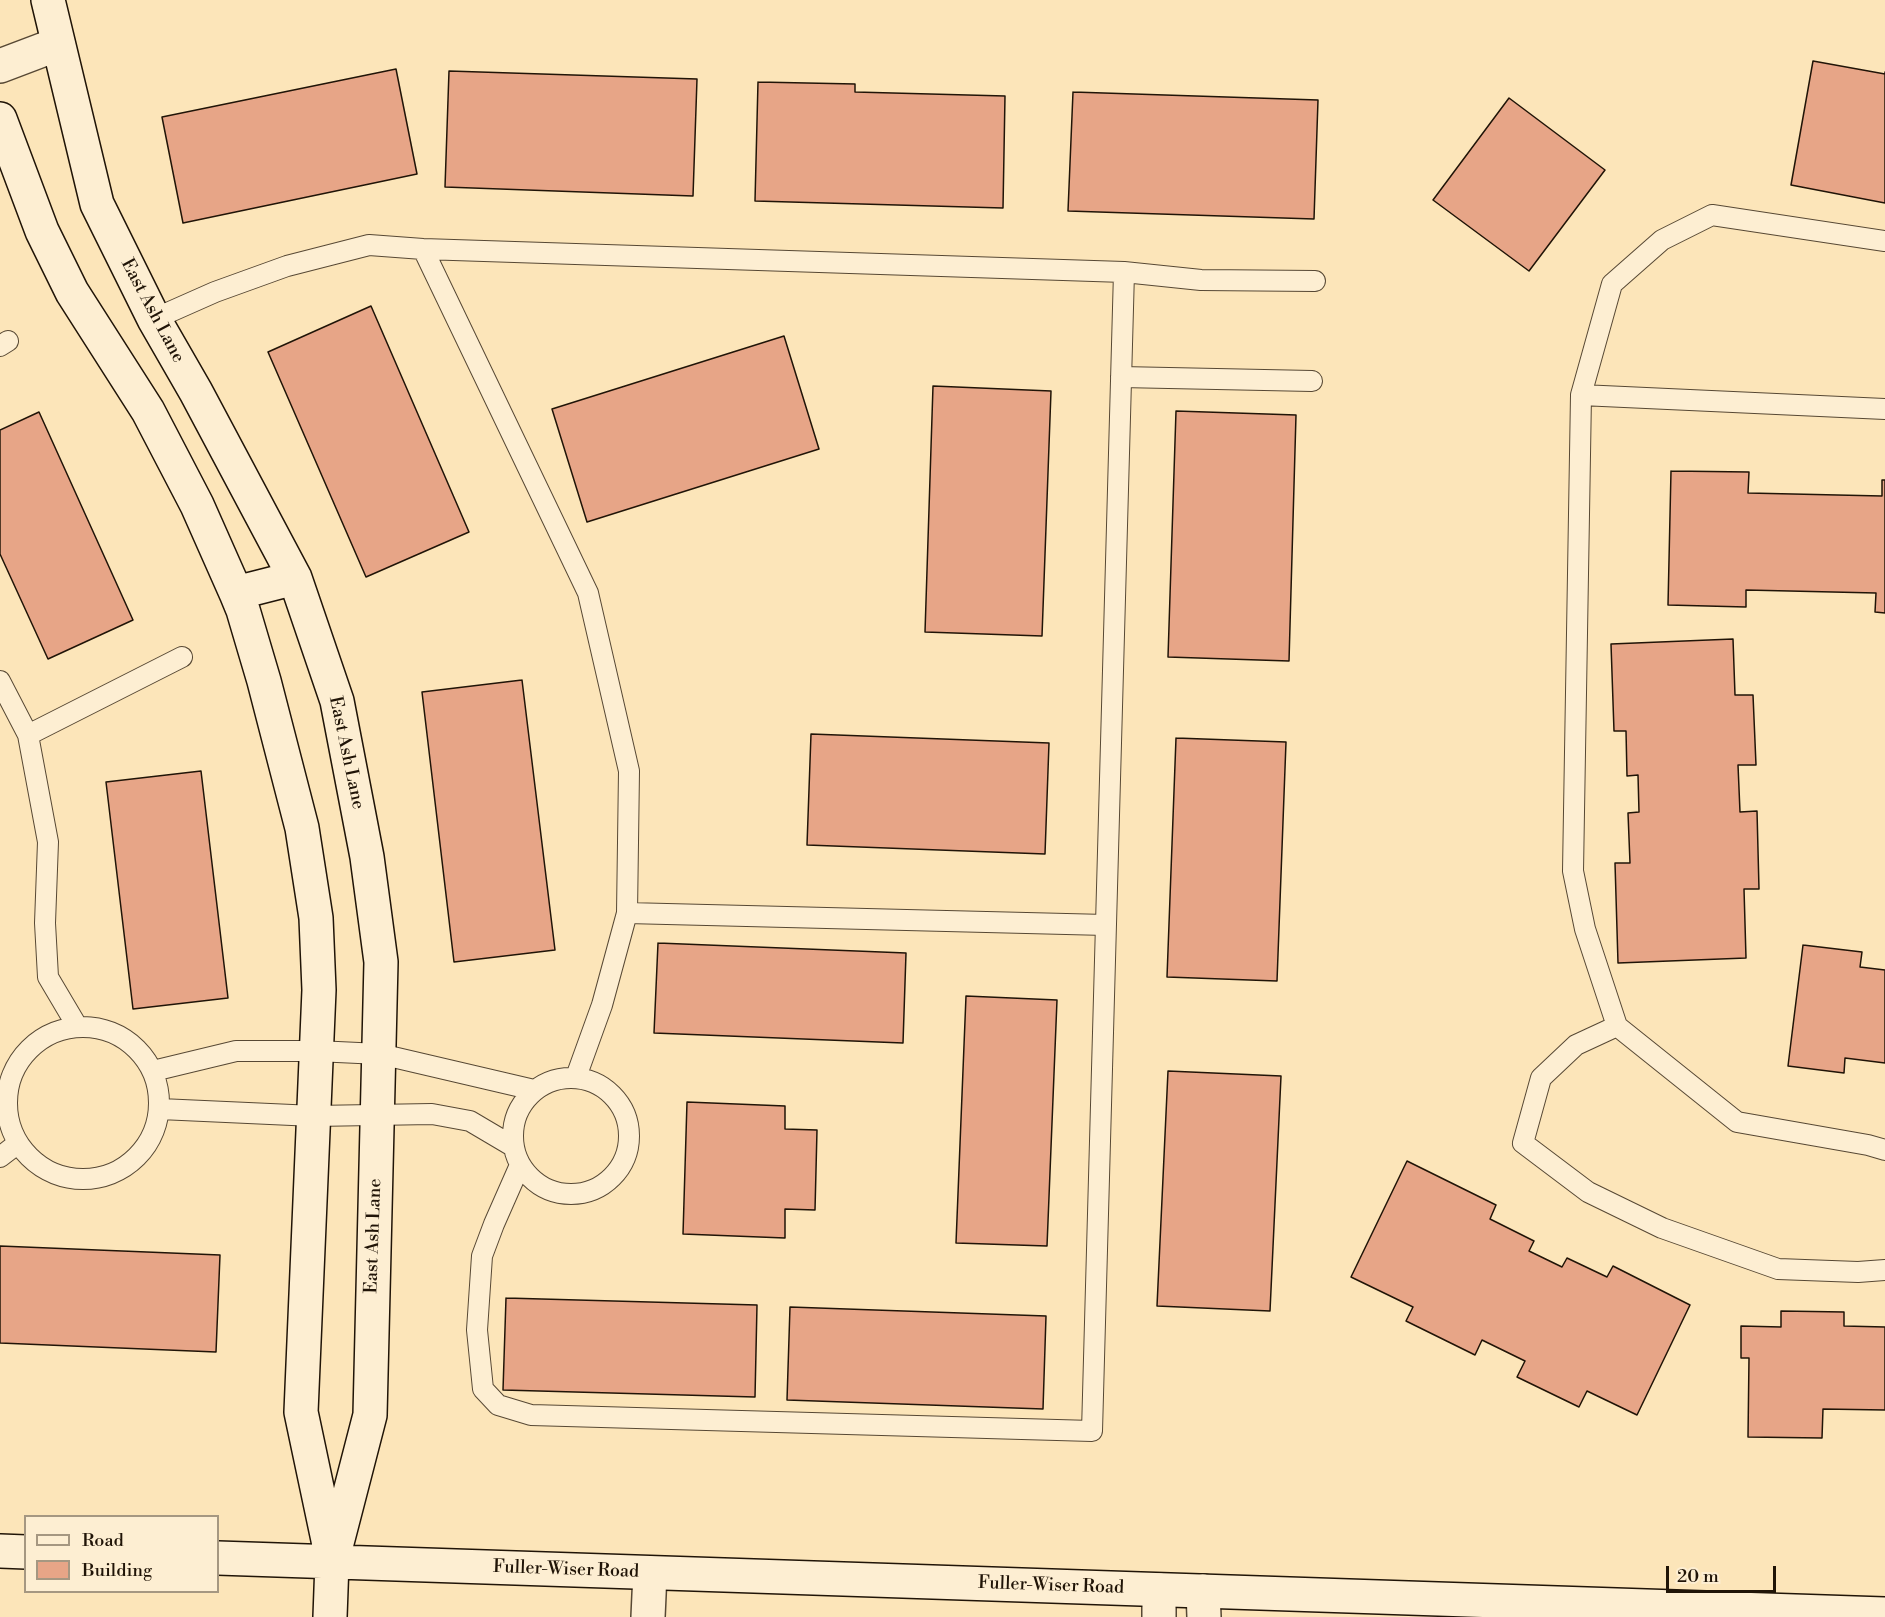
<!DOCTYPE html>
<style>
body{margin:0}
#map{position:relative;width:1885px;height:1617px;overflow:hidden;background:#fce5b9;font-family:"Libre Bodoni",serif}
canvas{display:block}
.legend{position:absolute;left:24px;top:1515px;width:195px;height:78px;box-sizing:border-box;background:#fdeed2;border:2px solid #a59781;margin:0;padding:8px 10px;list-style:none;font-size:18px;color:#201407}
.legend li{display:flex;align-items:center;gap:12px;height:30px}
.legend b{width:30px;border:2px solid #a59781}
.scale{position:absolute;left:1666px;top:1566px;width:110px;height:27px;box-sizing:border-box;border:3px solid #201407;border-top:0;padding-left:8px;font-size:18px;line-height:21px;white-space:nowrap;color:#201407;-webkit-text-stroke:4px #fdeed2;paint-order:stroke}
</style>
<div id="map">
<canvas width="1885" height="1617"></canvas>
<ul class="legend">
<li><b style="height:8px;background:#fdeed2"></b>Road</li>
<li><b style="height:16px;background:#e7a587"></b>Building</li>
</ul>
<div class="scale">20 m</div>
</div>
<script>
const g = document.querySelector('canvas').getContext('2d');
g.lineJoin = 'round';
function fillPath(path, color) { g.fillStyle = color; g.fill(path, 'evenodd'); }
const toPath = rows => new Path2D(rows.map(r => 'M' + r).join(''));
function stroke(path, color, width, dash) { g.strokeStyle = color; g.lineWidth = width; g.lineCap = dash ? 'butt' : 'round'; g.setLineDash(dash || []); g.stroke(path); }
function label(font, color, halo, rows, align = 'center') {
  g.font = font + ' "Libre Bodoni",serif'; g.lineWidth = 6; g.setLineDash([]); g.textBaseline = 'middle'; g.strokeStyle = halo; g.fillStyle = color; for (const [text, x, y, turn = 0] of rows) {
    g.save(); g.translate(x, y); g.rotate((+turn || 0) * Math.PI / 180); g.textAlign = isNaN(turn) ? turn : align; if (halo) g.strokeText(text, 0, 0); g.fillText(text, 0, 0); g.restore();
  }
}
const building = toPath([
 [1813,61,1885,74,1885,72,1885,203,1791,185,1813,61],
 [396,69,417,174,183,223,162,117,396,69],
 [449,71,697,79,693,196,445,187,449,71],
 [758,82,855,84,855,92,1005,96,1003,208,755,201,758,82],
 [1073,92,1318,100,1314,219,1068,211,1073,92],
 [1509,98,1605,170,1529,271,1433,200,1509,98],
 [371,306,469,532,366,577,268,352,371,306],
 [784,336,819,449,587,522,552,409,784,336],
 [933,386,1051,391,1042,636,925,632,933,386],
 [1176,411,1296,415,1289,661,1168,657,1176,411],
 [39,412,133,620,48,659,0,554,0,430,39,412],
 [1671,471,1749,472,1748,493,1882,496,1882,480,1885,480,1885,613,1875,612,1876,593,1746,590,1746,607,1668,605,1671,471],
 [1733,639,1735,695,1753,695,1756,765,1738,765,1740,812,1757,811,1759,889,1744,889,1746,958,1618,963,1615,863,1630,863,1628,813,1639,812,1638,775,1627,776,1626,731,1614,731,1611,644,1733,639],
 [522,680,555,950,454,962,422,692,522,680],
 [811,734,1049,743,1045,854,807,845,811,734],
 [1176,738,1286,742,1277,981,1167,977,1176,738],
 [201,771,228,998,133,1009,106,782,201,771],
 [658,943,906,953,903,1043,654,1033,658,943],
 [1803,945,1862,952,1860,967,1885,970,1885,1063,1845,1058,1844,1073,1788,1066,1803,945],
 [966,996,1057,1000,1047,1246,956,1243,966,996],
 [1168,1071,1281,1076,1270,1311,1157,1306,1168,1071],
 [687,1102,785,1106,785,1129,817,1130,815,1210,785,1209,785,1238,683,1234,687,1102],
 [1407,1161,1496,1205,1490,1219,1534,1241,1529,1251,1562,1267,1567,1258,1607,1277,1613,1266,1690,1305,1637,1415,1587,1391,1579,1407,1517,1377,1525,1361,1482,1340,1475,1355,1406,1321,1413,1307,1351,1277,1407,1161],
 [0,1246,220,1255,216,1352,0,1343,0,1246],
 [506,1298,757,1305,755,1397,503,1390,506,1298],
 [790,1307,1046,1316,1043,1409,787,1400,790,1307],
 [1781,1311,1844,1312,1844,1326,1885,1327,1885,1410,1823,1409,1822,1438,1748,1437,1749,1358,1741,1358,1741,1326,1781,1327,1781,1311]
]);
const lane = toPath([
 [1885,241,1712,215,1662,240,1612,284,1581,395,1573,871,1585,929,1617,1026,1737,1122,1868,1145,1885,1150],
 [423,249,588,593,629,771,627,913,602,1005,576,1077],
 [1124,272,1201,280,1315,281],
 [154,319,215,292,287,266,369,245,423,249,1124,272,1092,1431,531,1415,498,1405,483,1389,477,1330,482,1256,494,1224,520,1165],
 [0,346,8,341],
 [1121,377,1312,381],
 [1581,395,1885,409],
 [0,681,28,735,48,842,45,923,48,977,77,1026],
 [28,735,182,657],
 [627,913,1106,925],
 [1617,1026,1576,1045,1541,1078,1523,1143,1588,1192,1662,1228,1778,1269,1858,1272,1885,1270],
 '7 1103a76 76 0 1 1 152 0a76 76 0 1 1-152 0Z',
 [153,1071,236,1051,316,1051,380,1054,534,1090],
 '513 1136a58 58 0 1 1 116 0a58 58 0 1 1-116 0Z',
 [160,1109,314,1116,432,1114,470,1121,514,1147],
 [0,1157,17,1144]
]);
const street = toPath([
 [0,66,58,44],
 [1203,1591,1204,1617],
 [648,1617,650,1573],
 [1159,1617,1159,1590]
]);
const secondary = toPath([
 [48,0,97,204,154,319,196,392,295,578,337,701,367,857,381,962,370,1415,332,1562,330,1617],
 [0,119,42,231,72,292,148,411,197,505,236,593,243,610,264,681,302,828,316,918,319,990,301,1412,331,1554],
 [236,593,295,578],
 [0,1551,26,1552],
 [218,1558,1885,1614]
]);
const streetNames = [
 ["East Ash Lane",152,311,62],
 ["East Ash Lane",346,753,78],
 ["East Ash Lane",374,1236,-88],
 ["Fuller-Wiser Road",566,1570,2],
 ["Fuller-Wiser Road",1051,1586,2]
];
fillPath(building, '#e7a587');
stroke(building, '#201407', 1.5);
stroke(lane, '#574834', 22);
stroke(street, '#574834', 36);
stroke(secondary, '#201407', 36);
stroke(lane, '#fdeed2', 20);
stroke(street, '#fdeed2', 33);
stroke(secondary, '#fdeed2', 33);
label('18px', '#201407', '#fdeed2', streetNames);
</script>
